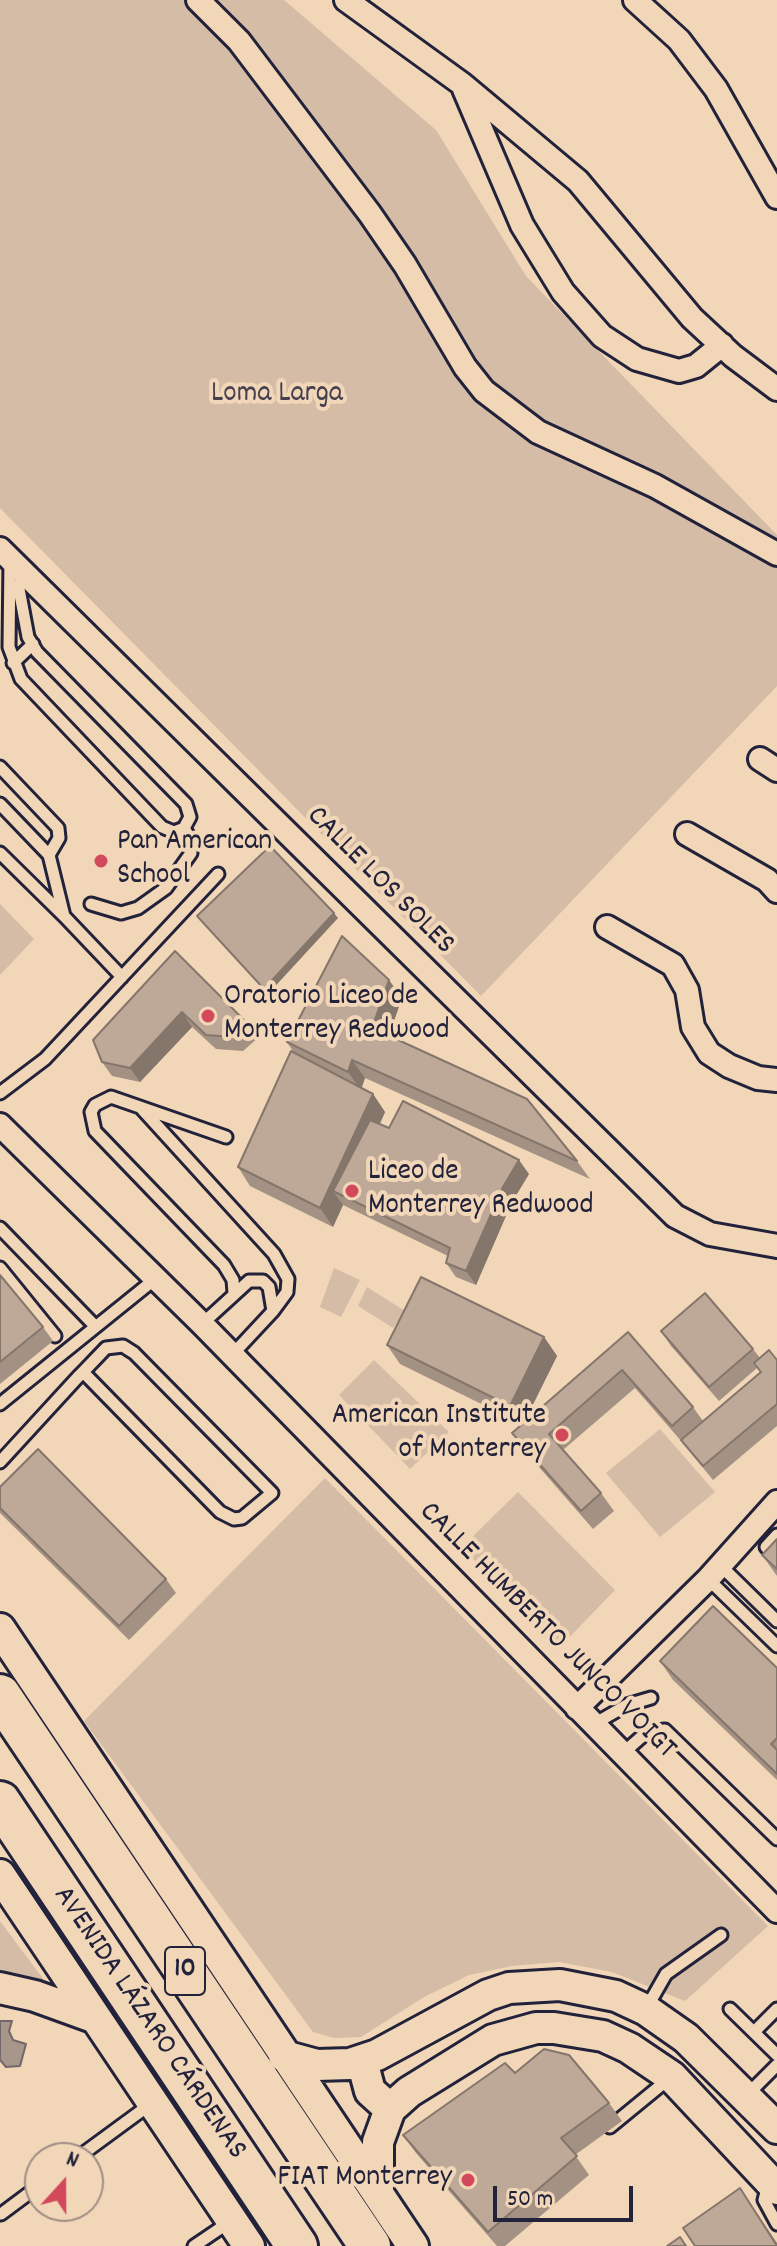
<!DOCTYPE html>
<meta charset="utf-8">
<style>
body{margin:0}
#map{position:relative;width:777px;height:2246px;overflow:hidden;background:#f2d6b8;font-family:Dekko,sans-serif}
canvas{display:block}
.north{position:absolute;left:24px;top:2142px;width:80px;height:80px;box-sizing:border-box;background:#f2d6b8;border:2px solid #9f8e86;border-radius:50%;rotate:21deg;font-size:22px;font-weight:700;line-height:32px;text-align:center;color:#22223b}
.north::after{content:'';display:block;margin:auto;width:28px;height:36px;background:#d1495b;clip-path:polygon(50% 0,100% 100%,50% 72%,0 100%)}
.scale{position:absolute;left:493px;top:2186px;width:140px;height:36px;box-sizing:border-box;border:4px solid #22223b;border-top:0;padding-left:10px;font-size:24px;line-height:28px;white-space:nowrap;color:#22223b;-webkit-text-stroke:6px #f2d6b8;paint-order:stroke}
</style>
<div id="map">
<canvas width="777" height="2246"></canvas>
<div class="north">N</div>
<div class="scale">50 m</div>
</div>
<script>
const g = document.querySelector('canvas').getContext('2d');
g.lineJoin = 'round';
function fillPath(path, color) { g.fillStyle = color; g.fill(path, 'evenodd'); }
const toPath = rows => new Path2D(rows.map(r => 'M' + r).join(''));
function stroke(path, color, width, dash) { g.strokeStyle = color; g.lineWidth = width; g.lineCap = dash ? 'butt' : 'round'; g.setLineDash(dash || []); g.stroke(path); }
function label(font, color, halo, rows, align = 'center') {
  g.font = font + ' Dekko,sans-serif'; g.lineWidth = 8; g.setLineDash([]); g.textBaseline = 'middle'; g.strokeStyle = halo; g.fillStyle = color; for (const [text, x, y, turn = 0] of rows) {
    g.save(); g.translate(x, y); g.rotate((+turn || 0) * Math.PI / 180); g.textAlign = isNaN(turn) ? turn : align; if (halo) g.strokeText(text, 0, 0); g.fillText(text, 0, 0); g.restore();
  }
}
const green = toPath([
 [0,0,284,0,436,130,526,276,777,535,777,686,481,996,0,508],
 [0,904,34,939,0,975],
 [334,1268,360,1280,341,1317,320,1307],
 [367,1287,405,1311,393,1328,358,1306],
 [374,1360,449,1432,410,1469,339,1395],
 [660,1429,715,1492,660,1537,606,1473],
 [325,1478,768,1926,685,2001,612,1972,559,1962,512,1966,469,1975,424,1997,361,2037,334,2038,313,2032,84,1721],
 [518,1492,615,1590,557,1650,462,1547],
 [0,1921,50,1988,19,1976,0,1975]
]);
const water = toPath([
 [0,2021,12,2021,9,2031,13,2040,26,2044,20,2066,6,2067,0,2060,0,2021]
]);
const lane = toPath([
 [10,559,9,647,21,679,162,827,174,832,184,828,190,817,186,804,37,652,28,637,19,589,23,572],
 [13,663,33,644],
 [0,767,58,828,59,838,49,855],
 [0,804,49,855,64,916,122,977],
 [0,853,64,916],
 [91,904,121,913,138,908,166,888,191,853,191,840,184,828],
 [0,1093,45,1059,218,874],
 [142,1109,274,1254,288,1279,287,1292,273,1311,232,1355],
 [226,1137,111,1097,95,1105,91,1112,95,1131,224,1265,233,1280,234,1293],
 [0,1228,95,1326],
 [0,1268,55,1336],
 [202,1324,249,1281,263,1281,269,1287,273,1311],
 [0,1404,155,1279],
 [0,1462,78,1377,83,1372,106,1348,123,1346,134,1353,272,1493,242,1518,234,1519,220,1512,83,1372],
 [777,1535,766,1547,777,1559],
 [720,1565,777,1621],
 [708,1579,777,1646],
 [594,1724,627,1705,651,1698],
 [623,1753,647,1732,665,1730,777,1839],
 [646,2009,666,1974,721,1935],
 [730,2009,777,2055],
 [754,2032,777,2009],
 [747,2095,777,2065],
 [610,2127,671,2077],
 [77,2158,152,2103],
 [768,2185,764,2200,777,2224],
 [1,2214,40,2185],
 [194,2246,231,2221]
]);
const street = toPath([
 [198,0,239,41,370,214,405,265,465,367,484,391,538,432,655,486,777,554],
 [346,0,462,84,578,181,692,318,733,356,777,389],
 [635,0,679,40,716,89,777,197],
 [464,89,522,225,563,292,602,336,637,359,679,371,696,366,722,345],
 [0,549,675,1216,710,1234,777,1246],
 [760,759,777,770],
 [687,834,767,880,777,891],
 [607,927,673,965,687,990,693,1027,709,1053,729,1066,758,1078,777,1080],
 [0,1125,202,1324,777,1911],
 [577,1708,708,1579,777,1502]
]);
const secondary = toPath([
 [0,1629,413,2246],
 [0,1875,249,2246],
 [0,1988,35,1996,93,2017],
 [284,2056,317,2065,350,2064,377,2055,488,1995,509,1988,560,1985,616,1996,646,2010,686,2038,777,2128],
 [362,2061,370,2091,390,2109],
 [378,2193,378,2142,390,2109,409,2092,493,2040,536,2028,554,2028,603,2036,629,2048,672,2077,777,2189]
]);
const highway = toPath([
 [0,1695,370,2246],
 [0,1802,297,2246]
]);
const wall = toPath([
 [175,951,248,1024,258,1038,243,1051,216,1049,192,1027,140,1082,112,1076,102,1062],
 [402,998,388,1036,577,1161,590,1179,365,1078,361,1088,373,1094,385,1112,380,1124,529,1174,512,1202,476,1285,456,1277,446,1263,448,1256,343,1205,333,1227,250,1186,238,1167,294,1053,287,1042],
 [0,1275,43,1327,53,1341,0,1384],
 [661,1331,753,1349,760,1358,777,1360,777,1426,713,1480,682,1442,635,1388,563,1450,601,1493,614,1511,593,1529,525,1451,512,1433,522,1424,400,1364,387,1345,544,1337,557,1356,524,1423,628,1332,693,1407,703,1421,760,1372,757,1368,719,1401,671,1346],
 [0,1487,166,1579,176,1593,129,1640,0,1513],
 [777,1539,777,1576,762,1555],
 [660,1661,777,1668,777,1780,673,1680],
 [609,2103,622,2121,575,2155,589,2175,505,2246,497,2246,416,2153,403,2135]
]);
const shadedWall = toPath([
 [334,913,338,918,268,994,264,989],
 [389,980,402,998,385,1047,372,1028],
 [182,1012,192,1027,140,1082,130,1068],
 [352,1060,365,1078,361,1090,348,1072],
 [373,1094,385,1112,346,1197,333,1191,343,1205,333,1227,320,1208],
 [519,1160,529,1174,512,1202,476,1285,466,1271,503,1187],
 [544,1337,557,1356,523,1424,510,1406],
 [740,2188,777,2243,777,2245]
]);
const building = toPath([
 [270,846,334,913,264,989,197,916,270,846],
 [342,936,389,980,372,1028,527,1099,577,1161,352,1060,348,1072,287,1042,342,936],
 [175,951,248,1024,233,1037,206,1035,182,1012,130,1068,102,1062,93,1040,175,951],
 [291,1051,373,1094,320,1208,238,1167,291,1051],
 [403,1101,519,1160,503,1187,466,1271,446,1263,450,1248,333,1191,370,1120,389,1128,403,1101],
 [0,1275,43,1327,0,1362,0,1275],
 [421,1277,544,1337,510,1406,387,1345,421,1277],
 [705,1293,753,1349,709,1387,661,1331,705,1293],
 [628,1332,693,1407,672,1426,622,1370,549,1434,601,1493,581,1511,512,1433,628,1332],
 [769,1350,777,1360,777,1404,703,1466,681,1440,761,1372,754,1363,769,1350],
 [38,1449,166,1579,119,1626,0,1508,0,1487,38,1449],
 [777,1539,777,1569,762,1555,777,1539],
 [713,1606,777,1668,777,1738,771,1744,777,1750,777,1774,660,1661,713,1606],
 [544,2049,569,2055,609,2103,561,2138,577,2156,488,2232,403,2135,505,2063,515,2073,544,2049],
 [740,2188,777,2246,695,2246,683,2228,740,2188],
 [680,2237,686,2246,667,2246,680,2237]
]);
const markers = [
 [101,861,8,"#d1495b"],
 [208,1016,8,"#d1495b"],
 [352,1191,8,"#d1495b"],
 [562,1435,8,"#d1495b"],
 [468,2180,8,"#d1495b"]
];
const shields = [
 [185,1971,40]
];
const shieldNames = [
 ["10",185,1971]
];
const parkNames = [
 ["Loma Larga",277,396]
];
const poiNames = [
 ["Pan American",117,844],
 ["School",117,878],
 ["Oratorio Liceo de",224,999],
 ["Monterrey Redwood",224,1033],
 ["Liceo de",368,1174],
 ["Monterrey Redwood",368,1208],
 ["American Institute",546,1418,"right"],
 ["of Monterrey",546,1452,"right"],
 ["FIAT Monterrey",452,2180,"right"]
];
const streetNames = [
 ["CALLE LOS SOLES",379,882,45],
 ["CALLE HUMBERTO JUNCO VOIGT",546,1632,45],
 ["AVENIDA LÁZARO CÁRDENAS",148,2024,56]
];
fillPath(green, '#d4bca6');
fillPath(water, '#a8968b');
stroke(water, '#72686b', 2);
stroke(lane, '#22223b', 17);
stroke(street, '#22223b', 28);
stroke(secondary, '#22223b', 36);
stroke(highway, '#22223b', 46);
stroke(lane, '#f2d6b8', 11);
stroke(street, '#f2d6b8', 22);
stroke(secondary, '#f2d6b8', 30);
stroke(highway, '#f2d6b8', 40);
fillPath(wall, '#a39184');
fillPath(shadedWall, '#85766b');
fillPath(building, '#bea999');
stroke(building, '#85766b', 2);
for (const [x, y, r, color] of markers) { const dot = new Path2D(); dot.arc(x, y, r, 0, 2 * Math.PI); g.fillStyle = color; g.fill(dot); stroke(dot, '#f2d6b8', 3); }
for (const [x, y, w] of shields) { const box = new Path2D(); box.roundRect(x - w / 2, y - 24, w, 48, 6); g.fillStyle = '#f2d6b8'; g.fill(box); stroke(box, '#22223b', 2); }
label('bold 28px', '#22223b', null, shieldNames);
label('30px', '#464150', '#f2d6b8', parkNames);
label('30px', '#22223b', '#f2d6b8', poiNames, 'left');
label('30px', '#22223b', '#f2d6b8', streetNames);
</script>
